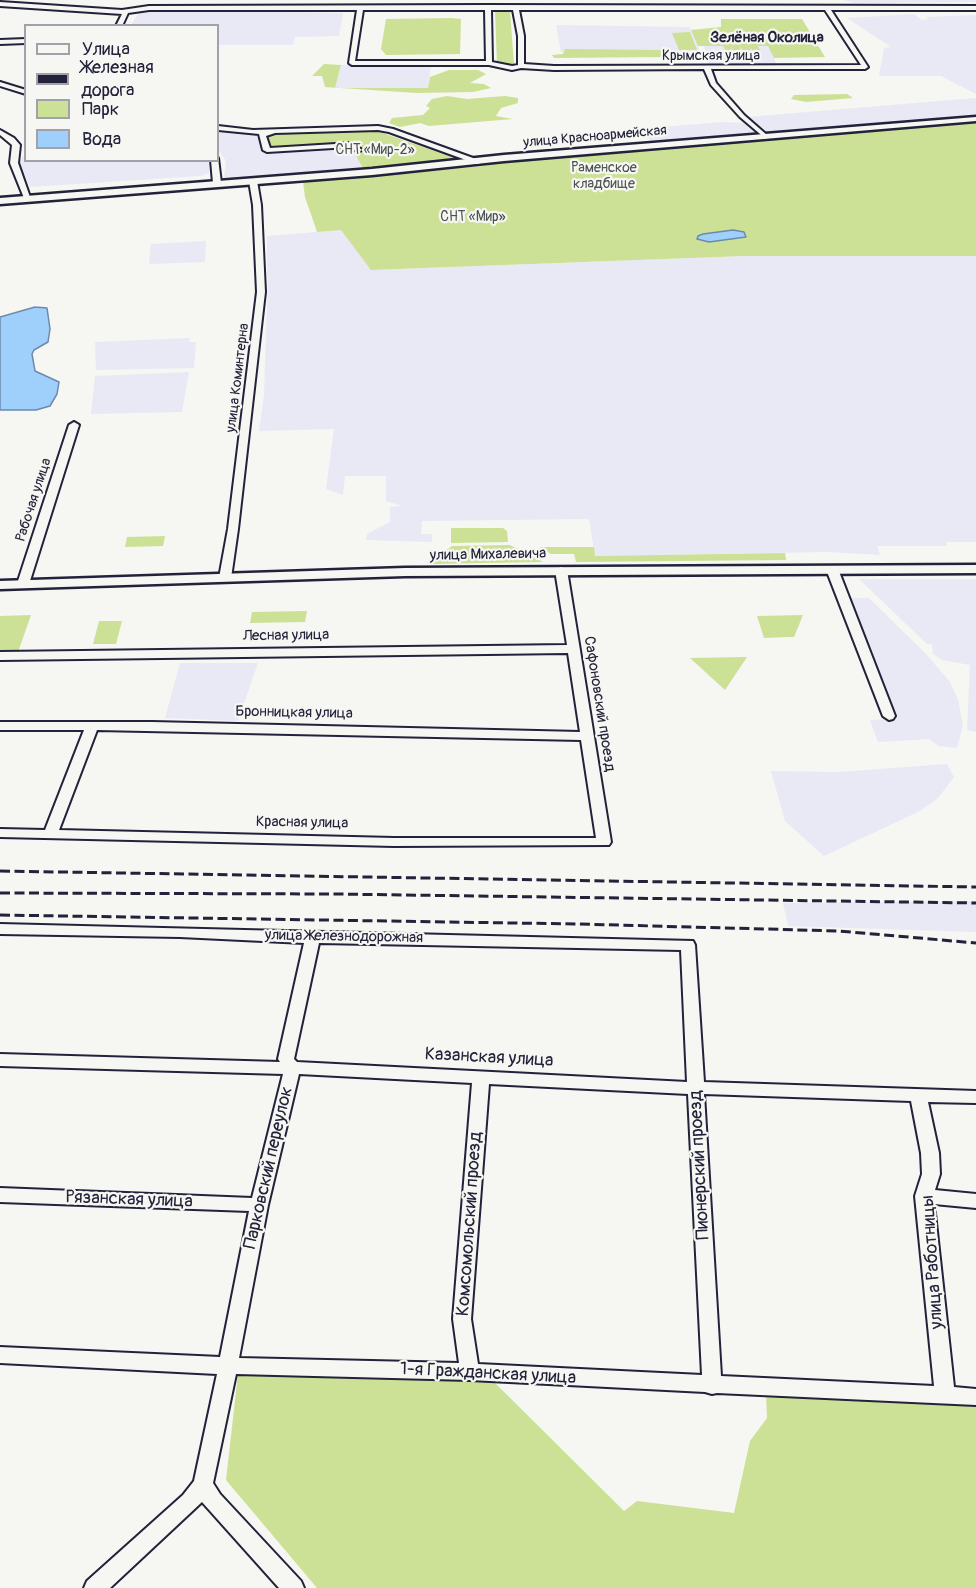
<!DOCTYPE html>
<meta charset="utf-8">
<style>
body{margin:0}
#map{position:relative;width:976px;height:1588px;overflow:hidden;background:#f6f6f2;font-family:Pangolin,sans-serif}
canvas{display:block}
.legend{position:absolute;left:24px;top:24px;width:195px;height:138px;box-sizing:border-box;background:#f6f6f2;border:2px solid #a1a1a9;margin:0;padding:8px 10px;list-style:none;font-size:18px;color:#22223b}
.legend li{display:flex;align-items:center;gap:12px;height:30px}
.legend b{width:30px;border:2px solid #a1a1a9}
</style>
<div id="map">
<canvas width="976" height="1588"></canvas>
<ul class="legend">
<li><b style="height:8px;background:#f6f6f2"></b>Улица</li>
<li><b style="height:8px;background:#22223b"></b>Железная дорога</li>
<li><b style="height:16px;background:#cce196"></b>Парк</li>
<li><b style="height:16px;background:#9fcffb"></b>Вода</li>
</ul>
</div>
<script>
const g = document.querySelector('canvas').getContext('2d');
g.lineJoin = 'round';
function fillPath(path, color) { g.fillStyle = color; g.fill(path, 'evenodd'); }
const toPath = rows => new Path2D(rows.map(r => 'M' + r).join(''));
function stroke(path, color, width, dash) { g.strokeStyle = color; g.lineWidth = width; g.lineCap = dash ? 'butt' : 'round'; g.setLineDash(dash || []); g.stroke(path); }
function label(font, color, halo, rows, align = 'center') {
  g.font = font + ' Pangolin,sans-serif'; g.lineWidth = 4.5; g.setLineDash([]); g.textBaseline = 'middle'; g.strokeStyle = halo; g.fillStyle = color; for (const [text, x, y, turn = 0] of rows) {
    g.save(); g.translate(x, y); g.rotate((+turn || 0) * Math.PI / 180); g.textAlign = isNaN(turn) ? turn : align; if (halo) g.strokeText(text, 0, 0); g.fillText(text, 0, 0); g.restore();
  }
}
const built = toPath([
 [844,0,976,0,976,2,854,3],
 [139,12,286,12,343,13,339,36,295,37,293,45,218,45,218,26,131,25],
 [914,14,922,20,928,19,926,17,976,15,976,94,941,76,879,76,884,48,891,47,847,18],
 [556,25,690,27,700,51,561,52],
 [704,46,769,46,777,65,708,65],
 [341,65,431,65,428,88,335,88],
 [976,98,976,116,766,134,747,117],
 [721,122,747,123,761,135,651,141,639,129],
 [218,133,259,133,351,147,364,170,226,179,224,178,226,161,218,149],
 [23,156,25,156,26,160,83,162,209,161,209,173,200,176,30,187,19,163],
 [341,230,372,270,744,256,976,256,976,542,946,542,947,546,877,546,880,555,828,552,595,556,589,519,422,521,421,534,432,534,432,542,366,540,367,534,390,522,390,507,402,506,386,501,386,476,345,476,343,495,326,489,334,429,259,431,264,395,268,277,267,277,267,236],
 [206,241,205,262,149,264,151,244],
 [190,338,189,342,196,342,194,368,96,370,95,342],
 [189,372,182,412,91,414,95,376],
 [859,579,976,579,976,732,967,730,970,665,942,660,933,654,932,644,927,644],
 [846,598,869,598,926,654,950,682,958,700,963,725,957,748,939,746,929,739,878,742,870,720,892,719],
 [180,663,258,663,238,721,165,718],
 [947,764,954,777,938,798,920,811,824,856,785,821,771,771,838,772],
 [976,901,976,932,788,926,783,903]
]);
const green = toPath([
 [495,10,510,10,514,65,497,65],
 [452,18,461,19,460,54,386,55,381,49,386,19],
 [721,19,802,19,825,57,774,58,768,46,758,46,760,50,752,50,749,46,751,50,743,50,739,46,741,50,733,50,731,46,732,50,725,50,723,46,698,46,691,30,721,27],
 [690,32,697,50,679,50,672,33],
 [565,49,662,50,665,57,554,58,552,55,563,54],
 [324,64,341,65,335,88,428,88,430,77,449,70,478,70,486,74,470,83,484,84,491,88,473,92,417,93,325,87,322,76,312,76],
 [847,94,853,98,806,102,791,99,794,95],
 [447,96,467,99,505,96,518,98,518,103,501,108,496,116,513,119,429,126,420,123,400,127,389,123,392,118,423,115,430,108,426,106,432,99],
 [976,121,976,256,744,256,371,270,341,230,317,232,305,197,303,182,483,166,508,160],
 [374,130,467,162,364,170,351,147,267,152,259,133],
 [451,528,503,528,507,531,508,542,451,543],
 [165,536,163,546,125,547,127,537],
 [510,545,543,562,428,564,452,546],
 [539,547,594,547,595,556,785,553,786,560,576,562,574,554,551,554],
 [307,611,305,622,250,623,252,612],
 [31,615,18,652,0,652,0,616],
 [803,615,794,637,787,637,764,638,757,616],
 [99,621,122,621,116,644,93,644],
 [747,657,725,690,690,658],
 [238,1374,491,1379,624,1511,637,1501,734,1513,750,1441,767,1418,766,1394,976,1404,976,1588,317,1588,226,1480]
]);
const water = toPath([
 [733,230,744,232,746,237,709,242,697,239,698,236,703,234,733,230],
 [35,307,47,308,50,329,48,342,34,350,32,354,35,371,59,382,57,394,50,406,36,410,0,410,0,317,35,307]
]);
const minor = toPath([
 [0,2,122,10,149,6,488,5,976,6,976,10,831,10,868,67,865,69,711,69,716,83,744,115,768,136,766,139,740,117,711,85,704,69,554,70,521,68,512,70,489,65,352,65,349,63,357,10,149,10,128,13,122,26,116,26,122,14,0,6,0,2],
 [363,10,485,10,486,61,355,61,363,10],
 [491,10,513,10,518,36,518,65,512,66,492,62,491,10],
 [519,10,825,10,861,65,554,66,524,64,524,36,519,10],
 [26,39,26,43,0,44,0,40,26,39],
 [0,82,26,90,26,94,0,86,0,82],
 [218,126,253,130,378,126,393,129,484,162,477,164,389,132,378,130,275,133,266,136,270,148,352,143,362,150,358,152,350,147,267,152,263,150,259,134,218,130,218,126],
 [0,130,14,138,20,145,18,163,31,200,24,198,10,163,12,145,0,135,0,130],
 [218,158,221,183,217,185,213,183,211,160,218,160,218,158],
 [253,179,257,181,261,205,265,292,238,529,231,578,225,581,219,578,228,529,257,292,253,205,249,181,253,179],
 [74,422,79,425,29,584,23,587,19,586,17,584,69,425,74,422],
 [832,566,838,569,895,716,893,719,889,720,883,716,826,569,832,566],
 [561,567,567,570,611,842,609,845,394,846,0,837,0,829,45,830,84,730,0,730,0,722,152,722,580,732,568,653,0,660,0,652,567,645,555,570,561,567],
 [97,730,581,740,596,838,394,838,59,830,97,730],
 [0,924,693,941,695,945,704,1082,976,1091,976,1103,928,1102,939,1153,940,1174,935,1190,976,1194,976,1208,934,1204,954,1387,976,1389,976,1405,717,1393,712,1394,705,1392,470,1380,236,1374,213,1483,220,1494,301,1581,304,1588,279,1588,202,1502,110,1588,84,1588,87,1581,183,1495,194,1481,217,1374,0,1363,0,1347,220,1357,249,1211,0,1202,0,1188,252,1198,283,1074,0,1066,0,1054,280,1062,278,1059,304,943,180,937,0,934,0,924],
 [319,943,681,950,687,1082,297,1062,294,1059,319,943],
 [299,1074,472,1083,453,1319,459,1363,239,1358,268,1205,299,1074],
 [489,1084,688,1094,702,1375,478,1364,471,1319,489,1084],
 [704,1094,911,1101,921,1153,922,1174,915,1196,934,1386,721,1376,704,1094]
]);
const major = toPath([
 [976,117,976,121,504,161,372,175,0,204,0,198,372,169,504,155,976,117],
 [976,565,976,573,405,576,0,589,0,581,405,568,976,565]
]);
const rail = toPath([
 [0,871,976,887],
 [0,893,335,894,976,903],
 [0,915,578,924,839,931,976,943]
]);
const farStreetnames = [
 ["Крымская улица",711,56],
 ["улица Красноармейская",595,137,-5],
 ["улица Коминтерна",238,378,-83],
 ["Рабочая улица",34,500,-72]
];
const farParknames = [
 ["СНТ «Мир-2»",375,150],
 ["Раменское",604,168],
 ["кладбище",604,184],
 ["СНТ «Мир»",473,217]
];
const farQuarternames = [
 ["Зелёная Околица",767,38]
];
const streetNames = [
 ["улица Михалевича",488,555,-1],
 ["Лесная улица",286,636,-1],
 ["Сафоновский проезд",599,704,81],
 ["Бронницкая улица",294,713,1],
 ["Красная улица",302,823,1],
 ["улица Железнодорожная",344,937,1]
];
const nearStreetnames = [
 ["Казанская улица",489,1058,3],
 ["Пионерский проезд",700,1165,-93],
 ["Парковский переулок",269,1168,-77],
 ["Рязанская улица",129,1200,2],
 ["Комсомольский проезд",470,1224,-86],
 ["улица Работницы",933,1262,-94],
 ["1-я Гражданская улица",488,1374,3]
];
fillPath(built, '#e8e9f5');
fillPath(green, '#cce196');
fillPath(water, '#9fcffb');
stroke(water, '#6d8aae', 1.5);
stroke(minor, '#22223b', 4);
stroke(major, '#22223b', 5);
fillPath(minor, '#f6f6f2');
fillPath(major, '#f6f6f2');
stroke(rail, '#22223b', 3, [10, 4.5]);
label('14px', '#22223b', '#f6f6f2', farStreetnames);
label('14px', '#4c5252', '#f6f6f2', farParknames);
label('bold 15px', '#22223b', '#f6f6f2', farQuarternames);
label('15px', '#22223b', '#f6f6f2', streetNames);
label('18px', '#22223b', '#f6f6f2', nearStreetnames);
</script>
